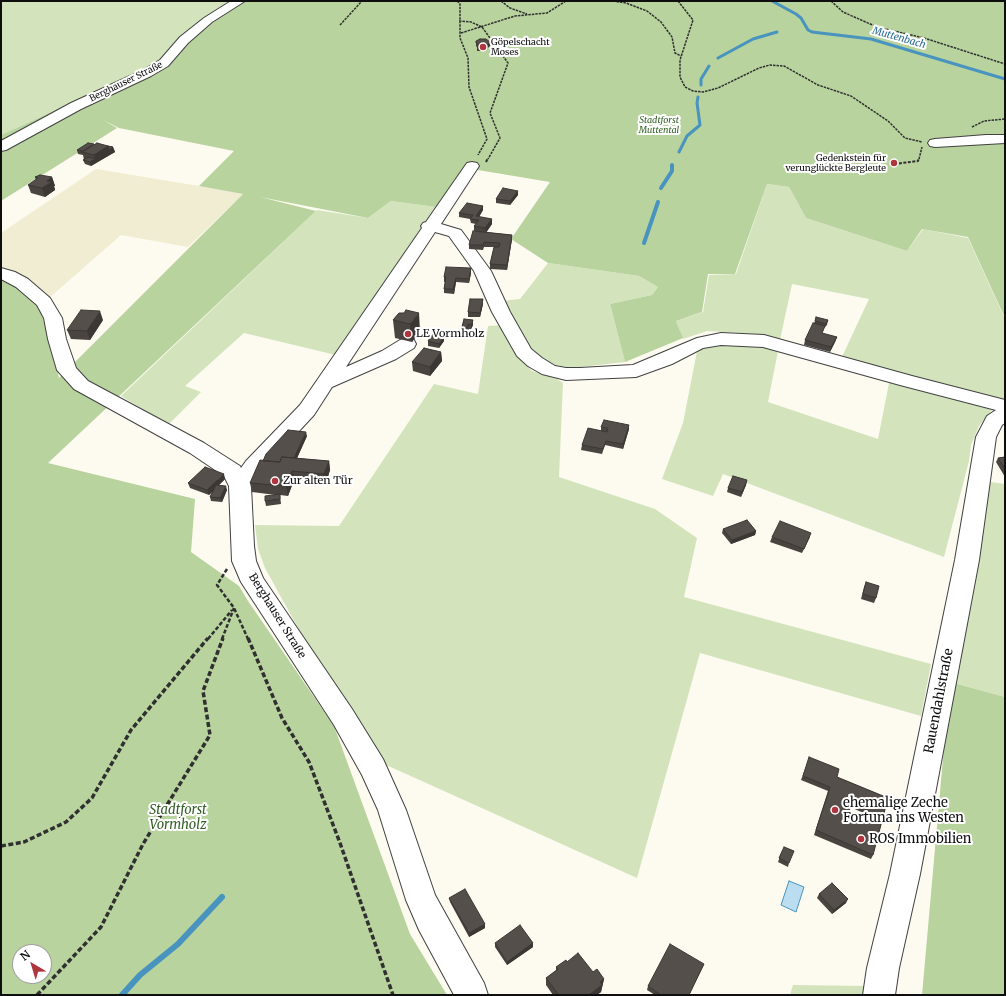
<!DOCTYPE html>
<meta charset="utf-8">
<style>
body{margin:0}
#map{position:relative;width:1006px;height:996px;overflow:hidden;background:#fdfaf0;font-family:Merriweather,serif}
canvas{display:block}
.frame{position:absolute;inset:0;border:2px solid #0e0e0e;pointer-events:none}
.north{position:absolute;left:12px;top:944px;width:40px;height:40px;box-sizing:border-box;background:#fff;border:1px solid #9f9f9f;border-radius:50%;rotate:322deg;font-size:11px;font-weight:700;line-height:16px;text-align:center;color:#0e0e0e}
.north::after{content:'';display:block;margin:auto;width:14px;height:18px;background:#af353f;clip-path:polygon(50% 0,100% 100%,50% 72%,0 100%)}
</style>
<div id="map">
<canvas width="1006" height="996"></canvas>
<div class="frame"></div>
<div class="north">N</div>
</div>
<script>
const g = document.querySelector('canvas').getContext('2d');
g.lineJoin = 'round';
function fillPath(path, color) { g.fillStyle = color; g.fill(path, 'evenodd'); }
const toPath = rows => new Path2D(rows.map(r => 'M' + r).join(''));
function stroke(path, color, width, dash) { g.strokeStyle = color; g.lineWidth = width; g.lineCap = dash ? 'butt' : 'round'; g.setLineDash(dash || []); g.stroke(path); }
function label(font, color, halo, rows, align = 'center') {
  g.font = font + ' Merriweather,serif'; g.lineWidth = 4; g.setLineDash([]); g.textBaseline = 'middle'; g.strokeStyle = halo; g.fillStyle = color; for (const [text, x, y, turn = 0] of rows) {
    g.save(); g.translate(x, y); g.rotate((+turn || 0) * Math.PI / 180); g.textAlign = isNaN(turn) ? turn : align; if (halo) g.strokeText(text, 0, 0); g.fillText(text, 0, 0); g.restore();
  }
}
const farmland = toPath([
 [96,169,199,186,243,194,188,247,121,235,49,298,1,270,1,233]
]);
const green = toPath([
 [1,1,229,1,203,18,161,61,68,107,64,106,1,135],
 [767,184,789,187,806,218,907,251,923,229,968,238,1005,319,1005,399,988,399,840,361,869,299,792,284,780,340,757,334,707,331,683,339,676,321,703,312,709,275,736,274],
 [391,201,436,207,340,356,244,333,185,386,201,392,168,425,121,396,317,210,368,218],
 [548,263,639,276,658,287,652,295,610,304,625,362,572,368,550,364,534,354,502,301,520,299],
 [504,325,519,355,532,371,554,377,563,383,559,477,655,509,697,538,684,597,931,664,921,716,700,653,637,878,384,764,309,648,265,568,258,549,255,525,339,526,434,384,478,394,488,326],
 [715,339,779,346,768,402,878,439,890,378,978,402,992,410,979,426,971,445,969,461,944,557,723,474,713,496,662,479,683,423,698,346],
 [990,482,1005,484,1005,697,954,683,979,555],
 [793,985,868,986,866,995,790,995]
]);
const forest = toPath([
 [243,1,1005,1,1005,318,968,237,922,229,907,251,806,218,789,187,767,184,735,274,708,274,702,312,676,321,683,338,625,362,610,304,652,295,658,287,639,276,548,263,511,239,550,182,466,168,436,207,391,201,368,218,260,197,316,211,48,463,195,499,191,552,239,586,248,601,334,726,410,934,447,995,1,995,1,277,9,280,37,303,40,309,54,354,59,378,243,194,199,186,234,151,119,128,103,120,117,128,1,201,1,135,64,106,77,108,170,64,187,40,213,20],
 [20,952,44,952,44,976,20,976],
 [954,683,1005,697,1005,995,922,995,944,747]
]);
const water = toPath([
 [789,881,804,887,796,912,781,905,789,881]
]);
const streamFar2 = toPath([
 [772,1,796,14,801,18,808,30,812,32,871,39,1005,79],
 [718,58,753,39,777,32],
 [701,85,701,79,709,66],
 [679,152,687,136,700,125,697,103,698,97]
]);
const streamFar1 = toPath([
 [661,188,672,171,672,165],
 [644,243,658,202]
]);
const stream = toPath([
 [122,995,140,975,178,944,222,897]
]);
const pathFar3 = toPath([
 [374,1,381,1],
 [457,1,460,4,460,38,468,58,469,87,487,139,478,155],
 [501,1,510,8,527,14],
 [613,1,626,3,647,11,661,22,672,37,675,53,681,56],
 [678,1,693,20,680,60,680,77,685,87,693,91,703,92,718,88,759,68,770,65,784,66,818,85,851,96,888,121,905,138,922,142],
 [831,1,843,12,877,27,924,38,1005,64],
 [459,21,471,22,482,27,508,63,490,113,500,138,488,159],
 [340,25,362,1],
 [461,33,515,16,547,13,566,1],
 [972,127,984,121,1005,119],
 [919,159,922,147]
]);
const pathFar2 = toPath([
 [486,162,488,158],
 [896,162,891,162,894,164,918,161,919,158]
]);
const pathFar1 = toPath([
 [227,569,217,585,234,608,248,639],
 [208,639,232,610],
 [222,639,234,608]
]);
const path = toPath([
 [248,638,282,718,309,762,340,843,393,995],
 [1,846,24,842,66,822,92,798,131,730,208,638],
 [37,995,101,927,143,844,210,735,203,691,223,638]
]);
const minor = toPath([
 [231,1,245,1,212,22,188,43,168,66,151,76,81,109,6,150,1,151,1,141,71,103,143,70,160,60,180,37,204,18,231,1],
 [986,135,1005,135,1005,143,935,147,930,146,928,143,930,140,935,139,986,135],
 [472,162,477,163,479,166,441,224,461,230,491,271,510,312,531,349,542,358,555,366,566,368,580,368,633,365,697,338,721,333,764,335,912,376,1005,400,1005,423,1002,425,996,437,979,560,920,874,899,968,895,995,863,995,867,968,890,874,955,560,976,437,987,416,996,410,900,385,763,347,721,345,703,348,672,364,636,377,566,380,542,374,528,366,517,356,492,312,474,271,449,236,435,232,346,367,382,351,400,340,407,338,414,340,416,344,414,348,396,359,332,387,314,415,262,471,251,487,254,546,256,561,263,578,352,709,383,759,406,810,435,895,484,983,488,995,454,995,419,930,406,900,378,810,362,775,334,725,241,582,232,561,229,486,224,476,190,453,74,389,57,370,48,339,44,318,37,305,16,287,1,279,1,268,15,272,28,279,50,298,62,318,66,339,76,368,88,381,204,443,240,466,241,468,246,461,300,405,422,228,421,226,423,223,426,222,467,163,472,162]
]);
const wall = toPath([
 [476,43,490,46,484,51,477,51,477,47,476,46],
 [94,145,113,147,115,152,91,166,85,164,83,160,84,160,83,155,78,154,77,150],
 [35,177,52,177,55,186,54,186,55,190,45,197,31,193,28,185,36,180],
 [518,191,518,195,510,205,496,203,496,199],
 [483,206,483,210,479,217,492,219,492,224,486,232,512,235,512,239,507,270,490,269,490,264,494,247,484,247,483,250,469,249,469,245,480,232,474,231,474,226,476,224,471,223,470,219,459,217,459,213],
 [471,268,471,273,469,283,456,282,454,294,444,293,444,289,445,282,444,282,444,277],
 [483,304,480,317,468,317,468,312],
 [399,313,420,331,412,342,395,338,393,320],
 [464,319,473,325,471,329,469,329,467,332,462,332,462,327],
 [103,320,90,340,71,339,67,330],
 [828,320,827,325,824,328,822,334,837,337,835,342,830,352,804,345,805,340,815,321],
 [428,341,444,341,439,348,428,346],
 [441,352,442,361,430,376,413,371,412,362],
 [601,427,629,429,623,449,605,445,602,454,581,450,582,445,601,431],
 [307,436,297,458,329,461,330,470,326,483,294,480,288,496,280,495,281,504,266,506,265,501,276,495,252,492,250,483,263,461],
 [1005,457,1005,477,996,462,998,458],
 [225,479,219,485,227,490,222,502,211,501,210,497,212,492,209,495,190,488,188,483],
 [747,480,746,485,741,497,727,492,728,488],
 [723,529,756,531,755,535,731,544,722,533],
 [772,537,810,537,802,553,770,542],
 [866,582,876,598,874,603,861,599,864,587],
 [808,761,837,777,888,798,873,855,871,859,814,835,828,791,801,780],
 [850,807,866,814,863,823,847,817],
 [782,851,789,863,788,867,778,862],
 [819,894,846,903,832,914,817,898],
 [449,898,485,924,485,928,469,937,450,902],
 [495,943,533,943,533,947,507,965,495,947],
 [567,962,593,972,604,979,601,992,597,995,553,995,546,985,546,978,556,971,556,967],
 [704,964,689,995,655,995,647,990,648,986]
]);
const shadedWall = toPath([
 [490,42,490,46,484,51,484,47],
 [108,146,113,147,115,152,96,163,94,155],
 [95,159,96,163,91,166,90,162],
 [52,177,55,186,54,186,55,190,45,197,42,188,47,181],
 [518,191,518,195,510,205,510,201],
 [483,206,483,210,477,220,476,216],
 [492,219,492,224,486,233,485,228],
 [512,235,512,239,507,270,507,265],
 [471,268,471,273,469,283,469,279],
 [456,278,456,282,454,294,453,289],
 [483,299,483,304,480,317,480,313],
 [100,311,103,320,90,340,87,331],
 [419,313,420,331,412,342,410,324],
 [473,320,473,325,471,329,471,325],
 [444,337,444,341,439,348,439,344],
 [837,337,835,342,830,352,831,347],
 [441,352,442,361,430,376,430,367],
 [629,425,629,429,623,449,623,444],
 [306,432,307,436,293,467,292,462],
 [329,461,330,470,326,483,324,474],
 [292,471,294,480,288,496,286,486],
 [224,474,225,479,209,495,207,490],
 [747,480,746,485,741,497,742,492],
 [226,486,227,490,222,502,220,498],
 [756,531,755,535,731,544,732,540],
 [848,899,846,903,832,914,834,910],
 [485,924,485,928,469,937,469,933],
 [533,943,533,947,507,965,507,962],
 [604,979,601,992,597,995,589,995,600,982]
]);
const building = toPath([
 [480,39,486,39,490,42,484,47,477,47,478,44,476,43,476,41,480,39],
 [88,143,94,144,83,151,77,150,88,143],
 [97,143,108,146,94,155,82,152,97,143],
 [108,146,113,147,109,150,108,146],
 [88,157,95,159,90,162,83,160,88,157],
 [40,175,52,177,47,181,52,182,42,188,28,185,38,178,35,177,40,175],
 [503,188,518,191,510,201,496,199,503,188],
 [467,203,483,206,476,216,492,219,485,228,474,226,479,220,470,219,473,215,459,213,467,203],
 [473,231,512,235,507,265,490,264,494,247,499,247,500,243,484,242,483,245,469,245,473,231],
 [446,267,471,268,469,279,456,278,453,289,444,289,446,277,444,277,446,267],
 [470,299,483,299,480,313,468,312,470,299],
 [81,310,100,311,87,331,67,330,81,310],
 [406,310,419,313,410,324,393,320,399,313,404,313,406,310],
 [816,317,828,320,826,324,815,321,816,317],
 [464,319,473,320,471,325,468,324,467,328,462,327,464,319],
 [813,323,825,326,822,333,837,337,831,347,805,340,813,323],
 [433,334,444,337,439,344,428,341,433,334],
 [424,348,441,352,430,367,412,362,424,348],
 [604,420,629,425,623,444,606,441,603,449,582,445,588,428,607,432,608,428,601,427,604,420],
 [288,430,306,432,294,458,282,457,280,462,263,461,266,454,288,430],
 [282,457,329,461,324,474,292,471,286,486,250,483,260,460,280,462,282,457],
 [1005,457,1005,469,998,458,1005,457],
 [205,467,224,474,207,490,188,483,205,467],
 [733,476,747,480,742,492,728,488,733,476],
 [216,485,226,486,220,498,210,497,216,485],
 [280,494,280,499,265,501,265,496,280,494],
 [747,520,756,531,732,540,723,529,747,520],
 [780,521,811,533,804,549,772,537,780,521],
 [866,582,879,586,876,598,863,594,866,582],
 [809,757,839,769,837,777,888,798,873,855,816,830,830,787,803,776,809,757],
 [852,803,868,810,864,824,847,817,852,803],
 [784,847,794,851,789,863,779,858,784,847],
 [832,883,848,899,834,910,819,894,832,883],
 [465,889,485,924,469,933,449,898,465,889],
 [520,925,533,943,507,962,495,943,520,925],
 [670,944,704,964,689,995,661,995,648,986,670,944],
 [578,953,593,972,597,969,604,979,600,982,602,985,589,995,559,995,546,978,558,969,556,967,566,960,567,962,578,953]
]);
const markers = [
 [483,47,4,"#af353f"],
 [894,163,4,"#af353f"],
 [408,334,4,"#af353f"],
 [275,481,4,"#af353f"],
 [835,810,4,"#af353f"],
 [861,839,4,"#af353f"]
];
const farPoinames = [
 ["Göpelschacht",491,42],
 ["Moses",491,52],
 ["Gedenkstein für",886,158,"right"],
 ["verunglückte Bergleute",886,168,"right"]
];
const farStreetnames = [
 ["Berghauser Straße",126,82,-26]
];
const farParknames = [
 ["Stadtforst",659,120],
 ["Muttental",659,130]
];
const farWaternames = [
 ["Muttenbach",899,38,16]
];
const poiNames = [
 ["LE Vormholz",416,334],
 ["Zur alten Tür",283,481]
];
const streetNames = [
 ["Berghauser Straße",277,616,58]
];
const nearStreetnames = [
 ["Rauendahlstraße",939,701,-79]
];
const nearPoinames = [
 ["ehemalige Zeche",843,803],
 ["Fortuna ins Westen",843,818],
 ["ROS Immobilien",869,839]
];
const nearParknames = [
 ["Stadtforst",178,810],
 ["Vormholz",178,825]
];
fillPath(farmland, '#f1edd3');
fillPath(green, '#d3e4bd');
fillPath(forest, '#b8d39e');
fillPath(water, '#badeef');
stroke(water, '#4994be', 1);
stroke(streamFar2, '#4994be', 3);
stroke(streamFar1, '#4994be', 4);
stroke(stream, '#4994be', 6);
stroke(minor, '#414141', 2);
stroke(pathFar3, '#303030', 1.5, [2.5, 1]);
stroke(pathFar2, '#303030', 2, [3, 1.5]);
stroke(pathFar1, '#303030', 2.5, [4, 2]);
stroke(path, '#303030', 3.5, [5, 2.5]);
fillPath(minor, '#fff');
fillPath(wall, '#494440');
fillPath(shadedWall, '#3c3734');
fillPath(building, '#554f4b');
stroke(building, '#3c3734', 1);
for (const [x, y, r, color] of markers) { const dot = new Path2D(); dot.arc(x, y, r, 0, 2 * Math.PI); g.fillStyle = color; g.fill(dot); stroke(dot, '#fff', 1.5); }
label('9px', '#0e0e0e', '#fff', farPoinames, 'left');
label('9px', '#0e0e0e', '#fff', farStreetnames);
label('italic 9px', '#335f25', '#fff', farParknames);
label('italic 10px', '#246792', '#fff', farWaternames);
label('11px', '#0e0e0e', '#fff', poiNames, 'left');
label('11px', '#0e0e0e', '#fff', streetNames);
label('13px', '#0e0e0e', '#fff', nearStreetnames);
label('13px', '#0e0e0e', '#fff', nearPoinames, 'left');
label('italic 13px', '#335f25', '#fff', nearParknames);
</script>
